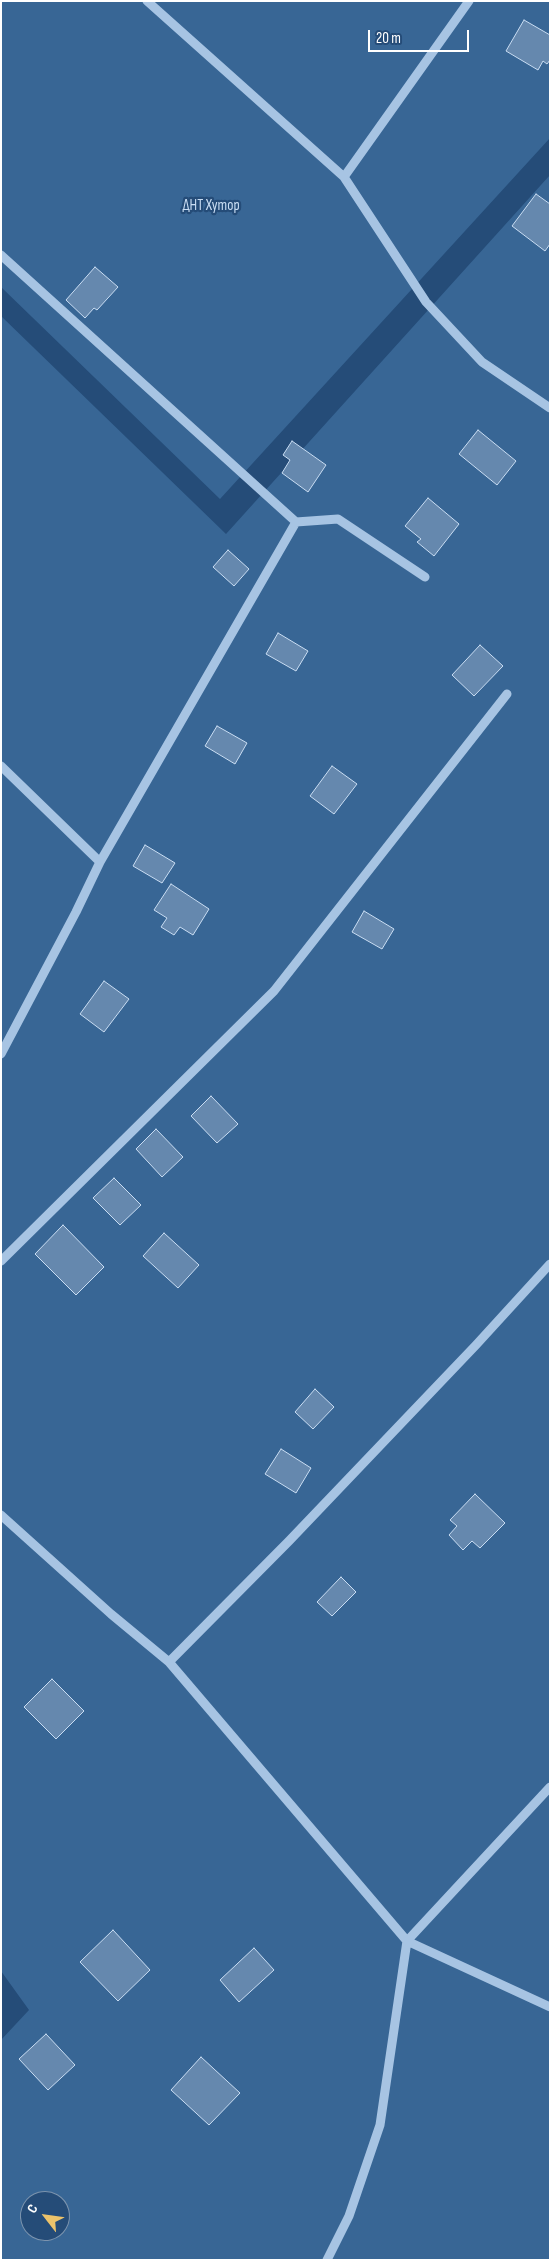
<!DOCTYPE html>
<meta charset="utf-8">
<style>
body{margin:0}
#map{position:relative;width:551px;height:2261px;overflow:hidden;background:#254c78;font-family:"Sofia Sans Condensed",sans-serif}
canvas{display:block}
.frame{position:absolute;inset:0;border:2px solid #fff;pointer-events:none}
.north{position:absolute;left:20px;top:2191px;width:50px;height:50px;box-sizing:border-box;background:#254c78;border:1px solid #7c94ae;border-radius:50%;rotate:300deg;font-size:14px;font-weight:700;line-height:20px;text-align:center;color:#fff}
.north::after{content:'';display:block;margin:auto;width:18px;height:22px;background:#ecc36b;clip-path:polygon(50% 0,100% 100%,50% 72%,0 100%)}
.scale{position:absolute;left:368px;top:30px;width:101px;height:22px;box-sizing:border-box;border:2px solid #fff;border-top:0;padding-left:6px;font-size:15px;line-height:18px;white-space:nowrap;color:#fff;-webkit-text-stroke:4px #254c78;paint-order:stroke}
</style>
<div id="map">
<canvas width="551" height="2261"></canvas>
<div class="frame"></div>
<div class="north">С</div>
<div class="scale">20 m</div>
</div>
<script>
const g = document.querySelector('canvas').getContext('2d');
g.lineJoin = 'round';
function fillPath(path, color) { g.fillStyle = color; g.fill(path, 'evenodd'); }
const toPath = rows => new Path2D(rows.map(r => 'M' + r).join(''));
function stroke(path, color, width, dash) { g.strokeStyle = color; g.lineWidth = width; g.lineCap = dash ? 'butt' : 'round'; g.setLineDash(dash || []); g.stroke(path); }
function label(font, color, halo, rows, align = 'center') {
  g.font = font + ' "Sofia Sans Condensed",sans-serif'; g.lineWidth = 4.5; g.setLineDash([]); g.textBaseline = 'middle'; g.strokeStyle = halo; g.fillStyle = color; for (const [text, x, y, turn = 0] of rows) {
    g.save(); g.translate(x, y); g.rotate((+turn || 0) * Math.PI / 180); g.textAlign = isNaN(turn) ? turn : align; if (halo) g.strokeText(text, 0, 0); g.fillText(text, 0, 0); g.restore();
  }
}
const green = toPath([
 [1,1,550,1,550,138,220,499,1,287],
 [550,175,550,2260,1,2260,1,2040,29,2010,1,1971,1,316,226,534],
 [30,2201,60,2201,60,2231,30,2231]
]);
const building = toPath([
 [524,20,550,35,550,60,547,64,543,61,538,70,506,51,524,20],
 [536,194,550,204,550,244,545,251,512,226,536,194],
 [95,267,118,287,97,310,94,308,85,318,66,300,95,267],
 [478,430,516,461,497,485,459,454,478,430],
 [292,441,326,465,308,492,282,473,290,460,283,455,292,441],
 [428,498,459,524,434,556,417,542,421,539,405,526,428,498],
 [228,550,249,569,234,586,213,567,228,550],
 [278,633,308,651,296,671,266,654,278,633],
 [480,645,503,666,474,696,452,675,480,645],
 [217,726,247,743,235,764,205,746,217,726],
 [332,766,357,784,334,814,310,796,332,766],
 [145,845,175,863,162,883,133,866,145,845],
 [171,884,209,909,193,935,180,927,174,935,161,927,167,918,154,910,171,884],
 [364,911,394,929,382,949,352,932,364,911],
 [104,981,129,999,104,1032,80,1014,104,981],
 [211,1096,238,1124,217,1143,191,1116,211,1096],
 [156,1129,183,1157,162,1177,136,1149,156,1129],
 [114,1178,141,1205,120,1225,93,1198,114,1178],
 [63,1225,104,1267,76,1295,35,1254,63,1225],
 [164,1233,199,1265,178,1288,143,1256,164,1233],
 [315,1389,334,1407,313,1429,295,1412,315,1389],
 [281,1449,311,1468,296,1493,265,1474,281,1449],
 [475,1494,505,1523,480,1548,472,1541,463,1550,449,1535,457,1526,450,1520,475,1494],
 [341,1577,356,1592,332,1616,317,1602,341,1577],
 [52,1679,84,1711,56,1739,24,1707,52,1679],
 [113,1930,150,1970,118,2001,80,1962,113,1930],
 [254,1948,274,1970,239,2002,220,1980,254,1948],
 [46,2034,75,2065,48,2090,19,2059,46,2034],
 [201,2057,240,2093,209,2125,171,2090,201,2057]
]);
const minor = toPath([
 [147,1,344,177,426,302,482,362,550,408],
 [344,177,469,1],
 [1,255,296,522],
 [1,766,100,862],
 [1,1054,76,912,100,862,296,522,338,519,425,577],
 [1,1261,274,991,507,694],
 [1,1515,111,1614,169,1662,407,1941,550,2007],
 [169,1662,289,1541,476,1345,550,1264],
 [327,2260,349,2216,380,2125,407,1941,550,1787]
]);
const parkNames = [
 ["ДНТ Хутор",211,206]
];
fillPath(green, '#386695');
fillPath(building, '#6588ae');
stroke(building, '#c9ddf3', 1);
stroke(minor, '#a7c4e3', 9);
label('15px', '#c9ddf3', '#254c78', parkNames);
</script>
